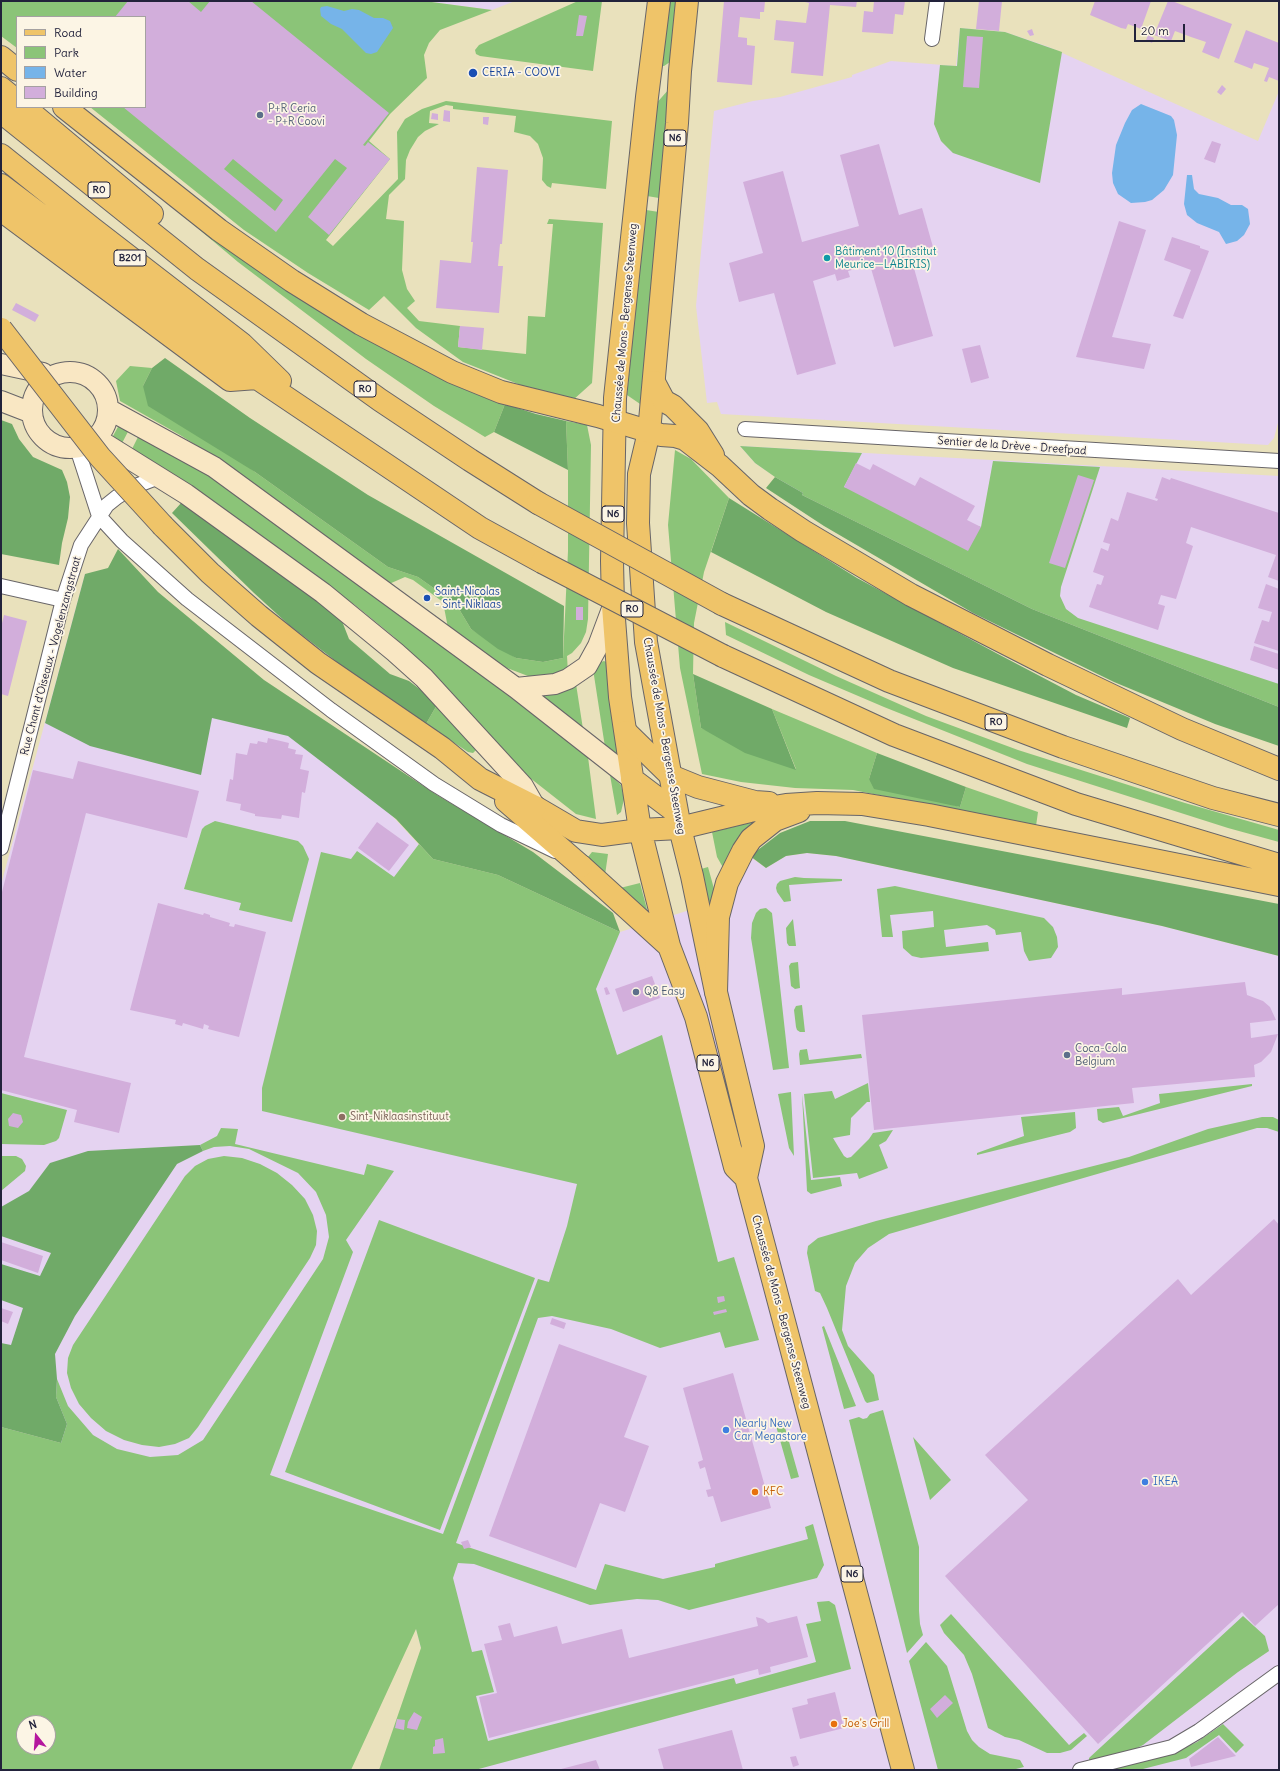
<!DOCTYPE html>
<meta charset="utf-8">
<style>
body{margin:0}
#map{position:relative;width:1280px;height:1771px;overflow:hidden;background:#e9e1bc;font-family:Delius,sans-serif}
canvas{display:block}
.frame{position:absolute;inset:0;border:2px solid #22223b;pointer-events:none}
.legend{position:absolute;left:16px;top:16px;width:130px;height:92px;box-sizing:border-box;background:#fcf5e5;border:1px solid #a5a1a1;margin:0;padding:5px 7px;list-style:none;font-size:12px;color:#22223b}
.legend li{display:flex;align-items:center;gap:8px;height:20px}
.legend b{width:20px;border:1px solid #a5a1a1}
.north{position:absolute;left:16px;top:1715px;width:40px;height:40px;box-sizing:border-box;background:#fcf5e5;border:1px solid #a5a1a1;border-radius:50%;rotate:343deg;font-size:11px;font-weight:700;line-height:16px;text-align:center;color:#22223b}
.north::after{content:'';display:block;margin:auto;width:14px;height:18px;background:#b5179e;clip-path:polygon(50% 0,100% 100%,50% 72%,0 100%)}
.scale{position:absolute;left:1134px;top:24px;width:51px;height:18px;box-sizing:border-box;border:2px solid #22223b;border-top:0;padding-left:5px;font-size:12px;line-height:14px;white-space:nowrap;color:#22223b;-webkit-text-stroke:3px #fcf5e5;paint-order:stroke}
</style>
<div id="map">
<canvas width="1280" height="1771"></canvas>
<div class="frame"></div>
<ul class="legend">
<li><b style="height:5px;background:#efc469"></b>Road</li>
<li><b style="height:11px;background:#8bc478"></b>Park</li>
<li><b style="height:11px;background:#76b4e9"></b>Water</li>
<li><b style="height:11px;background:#d2aedb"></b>Building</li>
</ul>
<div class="north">N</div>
<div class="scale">20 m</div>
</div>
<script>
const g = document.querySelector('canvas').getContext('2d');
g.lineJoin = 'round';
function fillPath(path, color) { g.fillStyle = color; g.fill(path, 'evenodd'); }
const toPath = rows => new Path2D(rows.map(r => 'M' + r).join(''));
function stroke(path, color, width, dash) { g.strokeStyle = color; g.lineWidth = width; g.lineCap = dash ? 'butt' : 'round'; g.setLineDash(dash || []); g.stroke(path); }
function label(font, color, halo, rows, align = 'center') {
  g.font = font + ' Delius,sans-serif'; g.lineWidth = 3.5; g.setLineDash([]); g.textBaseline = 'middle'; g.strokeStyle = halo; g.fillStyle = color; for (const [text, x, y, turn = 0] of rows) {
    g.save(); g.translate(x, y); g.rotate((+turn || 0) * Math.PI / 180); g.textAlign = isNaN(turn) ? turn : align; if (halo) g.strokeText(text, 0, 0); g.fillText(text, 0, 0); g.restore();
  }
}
const built = toPath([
 [424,1,515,1,492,10],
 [960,28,1005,32,1049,47,1258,141,1279,91,1279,419,1274,438,1268,445,721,414,717,402,707,403,696,306,714,111,753,101,780,97,852,77,852,75,891,61,956,66],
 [740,446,1279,476,1279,707,1032,609,802,495,755,463],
 [85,574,323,741,432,859,576,912,620,932,734,896,749,856,766,868,786,856,807,853,836,856,1162,926,1279,956,1279,1770,453,1770,416,1629,150,1466,1,1427,1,885]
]);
const green = toPath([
 [1,1,424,1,492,10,440,30,429,43,424,55,427,78,390,114,369,141,390,159,326,240,333,246,398,179,397,132,405,119,422,109,446,101,612,121,606,189,552,183,551,188,547,186,542,180,543,158,538,144,530,136,514,132,516,116,453,109,453,106,446,105,430,111,429,123,439,124,425,131,418,137,410,150,406,160,405,179,389,195,386,219,404,221,402,270,407,289,415,301,407,308,419,321,460,326,458,347,526,354,528,316,545,317,553,224,547,224,549,219,603,223,592,383,573,400,523,386,463,362,416,328,384,296,369,310,308,273,244,230,90,107,145,107,145,17,17,17,17,48,1,36],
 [578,1,602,1,593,71,480,56,476,54,475,50,479,45],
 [667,1,681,1,670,62,664,66,662,66],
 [960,28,1005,32,1062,52,1040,183,953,153,941,141,934,124,940,65,957,66],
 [669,89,661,197,659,198,647,196,654,106],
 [120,163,185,211,505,404,494,432,485,437,434,406,366,359,238,262],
 [646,210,659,212,643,406,627,395,645,211],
 [130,366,152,368,143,386,255,472,388,567,418,577,456,604,471,629,516,658,543,662,563,658,568,551,568,470,566,421,587,425,591,445,588,619,586,632,581,643,572,653,567,656,568,673,547,678,528,676,507,668,493,660,448,628,443,602,413,580,405,577,389,584,230,467,180,435,120,401,116,381],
 [119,425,131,426,121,445,114,442,113,436],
 [141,431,190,459,422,629,588,757,596,819,576,814,525,774,394,637,355,605,131,451],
 [740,446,862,453,844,487,981,527,993,461,1100,467,1061,587,1060,596,1066,609,1078,618,1279,684,1279,707,1032,609,802,495,803,493,775,477,755,463],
 [675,450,691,459,729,498,704,572,694,623,693,674,701,728,796,769,772,709,877,753,869,779,960,807,966,787,1038,812,1036,826,853,790,795,788,741,782,702,774,680,668,668,525],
 [725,622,836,676,926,716,1018,750,1185,803,1279,830,1279,842,1228,828,1027,764,884,707,809,675,726,635],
 [604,661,608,663,618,751,616,754,605,747,593,669,598,663],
 [576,684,583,729,539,697,541,693],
 [438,703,478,748,473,753,468,752,426,724],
 [610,775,621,785,624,799,621,812,617,815],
 [215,821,298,841,303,846,309,859,292,922,239,910,241,903,184,889,202,829,205,826],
 [754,822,756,824,725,871,717,857,712,832],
 [419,844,433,859,498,875,620,932,596,989,617,1055,662,1035,718,1262,734,1257,759,1340,725,1348,720,1332,660,1348,611,1329,552,1316,538,1318,456,1543,596,1590,605,1564,663,1579,715,1567,715,1564,808,1539,805,1527,813,1524,824,1565,817,1578,689,1610,658,1600,637,1599,590,1605,474,1564,458,1563,453,1578,472,1652,482,1650,494,1692,476,1696,488,1741,734,1678,736,1684,816,1662,806,1624,821,1621,817,1602,829,1601,835,1605,851,1669,475,1770,379,1770,421,1648,416,1629,351,1770,1,1770,1,1427,61,1443,67,1424,56,1397,57,1379,68,1406,93,1435,117,1449,150,1457,178,1455,203,1440,323,1259,329,1237,326,1215,316,1192,298,1173,249,1149,230,1146,214,1147,203,1151,200,1145,217,1136,221,1128,238,1129,235,1144,364,1175,367,1164,394,1171,346,1240,353,1252,270,1475,443,1534,538,1279,549,1282,567,1226,577,1184,262,1111,262,1088,321,852,351,859,357,851,394,877],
 [24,1723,48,1723,48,1747,24,1747],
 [592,852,608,854,605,875,589,861,588,857],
 [708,867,716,896,710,905,701,869],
 [795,877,804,878,842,879,842,881,789,885,791,901,784,902,777,892,776,888,777,884,780,881],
 [640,883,648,913,620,888],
 [895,886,1044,918,1053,927,1057,937,1058,947,1051,958,1029,961,1024,951,1021,932,996,935,995,930,987,925,944,930,946,947,988,942,989,951,921,958,912,956,903,948,902,931,934,927,933,911,890,915,893,937,882,937,877,889],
 [766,908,772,913,789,1068,773,1070,751,938,752,923,756,913,760,909],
 [793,919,796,946,789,946,787,943,786,928],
 [798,962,800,988,795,989,791,986,789,966,791,963],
 [802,1005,805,1032,800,1032,797,1030,796,1027,794,1010,796,1006],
 [807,1049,809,1060,861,1054,862,1058,800,1065,799,1054,800,1050],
 [868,1083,870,1102,867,1102,851,1118,850,1135,833,1138,844,1156,847,1158,851,1157,869,1139,873,1133,893,1130,886,1141,879,1145,888,1168,859,1179,857,1173,813,1178,804,1094,832,1091,835,1099],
 [1252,1084,1252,1086,1103,1123,1098,1120,1097,1109,1119,1107,1123,1116,1160,1103,1159,1094],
 [791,1092,794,1156,789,1148,778,1094],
 [1,1093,67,1110,59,1138,56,1141,44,1145,1,1144],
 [802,1094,811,1180,840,1177,842,1186,811,1194,807,1191],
 [1075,1112,1076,1128,1070,1132,977,1155,977,1153,1024,1136,1021,1117],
 [1262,1117,1273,1117,1279,1120,1279,1132,1267,1128,1257,1128,889,1234,868,1248,855,1263,846,1286,842,1330,848,1346,874,1375,879,1400,867,1403,865,1401,827,1308,820,1293,815,1291,807,1253,808,1246,818,1238,876,1221,1129,1157,1208,1129],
 [1,1156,16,1156,22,1159,26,1166,25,1171,1,1191],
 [224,1156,242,1158,260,1164,277,1173,292,1185,305,1199,313,1215,317,1231,316,1245,310,1258,198,1427,189,1438,175,1444,159,1447,142,1445,124,1440,106,1431,91,1418,79,1404,71,1388,67,1373,68,1358,73,1345,185,1176,195,1166,208,1159],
 [379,1220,535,1278,440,1530,285,1472],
 [824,1326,856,1406,844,1409,822,1327],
 [883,1410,919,1547,919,1611,920,1624,923,1635,907,1653,849,1420,859,1417,863,1419,867,1418,870,1414],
 [784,1424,799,1477,791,1479,776,1426],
 [913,1437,951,1480,930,1500],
 [951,1614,1069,1745,1084,1733,1087,1736,1071,1750,1060,1753,1047,1753,1019,1740,1005,1737,988,1728,972,1674,964,1655,944,1633,940,1625],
 [1243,1616,1265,1636,1269,1651,1238,1672,1143,1745,1133,1750,1089,1761,1089,1758],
 [926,1642,947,1666,967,1731,972,1740,979,1747,990,1754,1020,1760,1024,1767,1012,1770,938,1770,909,1661],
 [1223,1724,1244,1745,1236,1753,1219,1735,1186,1758,1139,1770,1107,1770,1176,1752,1197,1742]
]);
const forest = toPath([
 [165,358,250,418,368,495,564,606,563,658,543,662,516,658,498,649,471,629,456,604,418,577,388,567,255,472,148,406,143,386,152,368],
 [505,404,536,414,566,421,568,470,494,432],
 [1,420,12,424,19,439,33,457,62,470,67,482,70,497,68,518,62,543,59,565,1,554],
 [775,477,803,493,802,495,1032,609,1279,707,1279,746,1215,724,1114,682,973,613,824,526,766,488],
 [729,498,857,578,996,653,1076,695,1130,718,1127,728,953,668,826,612,711,552],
 [182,502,340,616,349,639,390,674,409,681,438,703,426,724,376,692,341,665,289,625,254,593,172,513],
 [118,549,158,592,264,680,437,795,533,852,613,913,620,932,498,875,433,859,396,819,288,736,212,718,201,775,90,746,45,723,85,574,108,568],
 [693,674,772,709,796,770,745,753,701,728],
 [877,753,966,787,960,807,874,789,869,779],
 [810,821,845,821,1279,904,1279,956,1162,926,836,856,807,853,786,856,766,868,750,856,780,833],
 [200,1145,203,1151,177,1164,75,1316,55,1354,57,1379,56,1397,67,1424,61,1443,1,1427,1,1343,11,1345,23,1308,1,1300,1,1264,40,1276,51,1253,1,1236,1,1207,29,1191,50,1163,88,1151]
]);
const water = toPath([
 [327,6,344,11,352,9,359,10,374,18,383,18,390,21,393,28,377,52,371,54,366,53,342,29,331,24,321,16,320,9,321,7],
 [1141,104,1171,116,1174,120,1177,135,1173,175,1164,190,1152,200,1145,202,1131,203,1118,194,1113,183,1112,173,1116,145,1125,123,1132,110],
 [1187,175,1192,175,1194,189,1199,194,1218,198,1231,205,1242,205,1248,209,1250,224,1244,235,1237,241,1226,244,1219,232,1197,223,1187,215,1184,204]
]);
const building = toPath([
 [128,1,188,1,201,12,210,1,251,1,389,113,363,145,365,146,368,142,390,159,329,235,308,217,347,168,335,159,276,232,123,107,145,107,145,17,115,17],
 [233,159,283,200,275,211,224,169],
 [724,1,765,1,764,12,760,12,760,19,740,17,738,37,747,38,747,45,755,46,752,85,717,82],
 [801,1,857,1,856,7,830,5,823,76,791,73,794,42,774,40,776,20,806,23,809,3],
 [874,1,905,1,903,15,895,14,893,34,862,32,864,11,873,12],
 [979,1,1002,1,999,31,976,29],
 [1095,1,1151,1,1141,29,1128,24,1126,29,1121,28,1090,15],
 [1168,1,1172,1,1232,24,1219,59,1202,52,1206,42,1191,37,1175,31,1171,41,1154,35],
 [579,15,587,16,583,36,576,36],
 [1032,29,1034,35,1030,36,1027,31],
 [1246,30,1279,43,1279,81,1269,77,1267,82,1264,81,1269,68,1254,63,1252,69,1234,62],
 [1148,35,1154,38,1152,43,1146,40],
 [967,36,983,37,979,88,963,87],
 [1222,85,1226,89,1221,95,1217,92],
 [444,110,450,111,450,122,443,121],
 [432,113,438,114,438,120,431,119],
 [483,117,489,117,488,125,483,124],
 [1212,141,1221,144,1215,163,1204,159],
 [879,144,899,215,922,208,933,247,910,254,933,336,894,347,870,265,848,271,850,277,837,281,835,274,813,281,836,364,797,375,774,293,739,302,729,263,763,253,743,182,783,171,802,242,859,226,840,155],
 [477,167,508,170,502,244,500,244,498,266,503,266,499,313,436,308,440,260,471,263,473,242,471,242],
 [1119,221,1146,230,1112,337,1151,344,1144,369,1076,357],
 [1172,237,1200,246,1200,248,1209,251,1183,319,1173,316,1191,270,1164,260],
 [16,303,39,315,35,322,12,310],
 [460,326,484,328,482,350,458,347],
 [980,345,989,378,971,383,962,349],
 [856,463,870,470,873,464,915,486,920,477,975,506,967,520,981,527,968,551,844,487],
 [1078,475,1094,480,1065,568,1049,563],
 [1162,477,1170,480,1171,478,1279,513,1279,581,1268,577,1276,555,1191,527,1186,543,1193,546,1176,599,1161,595,1158,604,1165,606,1158,630,1089,607,1097,584,1101,585,1104,576,1093,572,1101,548,1108,551,1110,544,1103,542,1111,518,1118,521,1127,492,1157,501,1158,499,1155,498],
 [1266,584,1279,589,1279,651,1254,643,1262,620,1269,622,1272,612,1258,608],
 [576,607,583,607,583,620,576,620],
 [4,615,27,621,8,696,1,694,1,627],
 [1254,646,1279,654,1279,670,1250,660],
 [268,738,289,743,288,748,296,750,295,754,303,755,300,769,309,771,305,793,302,792,299,818,282,815,281,819,255,816,255,814,240,810,241,804,226,801,230,779,233,780,236,753,247,755,250,743,257,744,258,741,267,743],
 [78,761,199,791,187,838,86,813,24,1057,131,1083,119,1133,74,1122,77,1110,1,1090,1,896,33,770,73,779],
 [377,822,409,845,389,871,358,848],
 [158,903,203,915,204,913,210,915,210,917,230,923,229,926,234,927,235,924,266,932,239,1037,208,1029,209,1026,204,1024,203,1029,183,1023,182,1026,175,1024,176,1020,130,1010],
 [652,976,660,998,623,1012,615,989],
 [1245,982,1247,995,1263,1001,1270,1007,1276,1020,1250,1023,1251,1038,1278,1034,1271,1052,1261,1062,1254,1065,1255,1077,1132,1088,1134,1103,874,1130,862,1015,1122,988,1122,995],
 [607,987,610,994,606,995,604,988],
 [13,1113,21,1115,23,1122,18,1128,9,1126,8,1119],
 [1274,1219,1279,1225,1279,1604,1255,1626,1242,1612,1098,1744,945,1576,1028,1500,985,1455,1178,1279,1191,1295],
 [1,1242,43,1256,38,1273,1,1260],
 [724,1296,725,1301,718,1303,717,1297],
 [1,1308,13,1312,8,1324,1,1321],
 [726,1309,727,1312,714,1315,713,1312],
 [552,1318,566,1323,564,1329,550,1324],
 [559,1344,647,1376,624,1437,649,1446,625,1512,600,1503,576,1568,489,1536],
 [733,1373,771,1508,721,1522,713,1496,708,1497,706,1490,711,1489,705,1467,700,1469,698,1462,703,1460,683,1388],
 [468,1540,471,1547,464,1549,461,1542],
 [797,1616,808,1657,770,1667,771,1672,759,1675,758,1669,489,1738,479,1697,497,1693,484,1644,502,1640,498,1626,510,1623,514,1637,557,1626,562,1644,622,1629,629,1658,758,1626,756,1617,763,1619,768,1623],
 [835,1692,844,1728,800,1739,792,1708,808,1704,807,1699],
 [945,1695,953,1703,937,1718,930,1709],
 [414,1712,422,1717,417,1730,407,1728,408,1722],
 [397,1719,405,1720,404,1730,395,1728],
 [732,1730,743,1770,664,1770,658,1749],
 [1218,1737,1236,1756,1191,1767,1189,1759],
 [443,1738,445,1753,433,1754,433,1747,435,1746,435,1740],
 [796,1756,799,1765,793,1767,790,1757],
 [596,1760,600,1770,561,1770,561,1769]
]);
const street = toPath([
 [932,39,937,1],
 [745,429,1279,461],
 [77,448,99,516,122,541,187,599,331,710,434,784,501,825,555,851],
 [1,586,63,600],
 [1,848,63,600,81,545,107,505,117,497,133,487,159,477],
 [1080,1770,1172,1747,1199,1731,1279,1673]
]);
const secondary = toPath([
 [1,364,43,373],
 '32 410a38 38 0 1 1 76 0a38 38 0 1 1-76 0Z',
 [1,401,32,413],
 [108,409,214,467,516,688,632,779],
 [96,438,186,494,323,593,395,652,424,678,523,786,535,807],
 [516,688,555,684,568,679,587,666,598,646,613,606]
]);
const primary = toPath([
 [659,1,647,97,615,398,612,561,613,606,620,697,640,830,669,946,696,1017,735,1167,746,1178],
 [687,1,680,71,677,123,649,432,639,474,638,523,646,642,680,828,692,876,716,992,753,1146,746,1178,903,1770],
 [632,779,677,813],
 [535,807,576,831,602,835,640,830,680,828],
 [581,866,669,946]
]);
const highway = toPath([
 [1,57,17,70],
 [1,88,17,101],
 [24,107,152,214],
 [64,107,219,230,292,281,361,324,452,372,501,392,598,416,661,435,675,436,685,439,720,466,751,495,770,509,803,531,911,595,1048,665,1182,729,1279,769],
 [1,112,197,269,380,400,470,460,538,503],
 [1,155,92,228,242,344,280,381],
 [1,185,257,378,480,528,542,562],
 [1,210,230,380,257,378],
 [654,382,664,401,673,406,698,431,713,455],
 [163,526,210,573,259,616,318,663,442,748,480,779,535,807],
 [722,604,889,681,1063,747,1213,798,1279,815],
 [723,656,894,735,1076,804,1279,865],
 [626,732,671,776,698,787,755,802,769,803],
 [506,801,581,866],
 [680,828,750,811,786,805,817,803,862,804,929,815,1279,885],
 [716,992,718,917,727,883,743,851,751,839,775,820,799,811]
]);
const highwayBridge = toPath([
 [1,329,100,457,163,526],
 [538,503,722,604],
 [542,562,723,656]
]);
const markers = [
 [473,73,5,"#1a4fb4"],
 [260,115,4,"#5c6f8a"],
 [827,258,4,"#0f9aa8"],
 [427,598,4,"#1a4fb4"],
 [636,992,4,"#5c6f8a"],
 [1067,1055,4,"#5c6f8a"],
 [342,1117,4,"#8d6e63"],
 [726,1430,4,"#3f7fe0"],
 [1145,1482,4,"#3f7fe0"],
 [755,1492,4,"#e8710a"],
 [834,1724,4,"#e8710a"]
];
const shields = [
 [675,138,22],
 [99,190,22],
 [130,258,32],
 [365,389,22],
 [613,514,22],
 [632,609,22],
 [996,722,22],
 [708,1063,22],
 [852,1574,22]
];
const shieldNames = [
 ["N6",675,138],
 ["R0",99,190],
 ["B201",130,258],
 ["R0",365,389],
 ["N6",613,514],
 ["R0",632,609],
 ["R0",996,722],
 ["N6",708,1063],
 ["N6",852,1574]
];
const transitNames = [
 ["CERIA - COOVI",482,73],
 ["Saint-Nicolas",435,592],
 ["- Sint-Niklaas",435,605]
];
const serviceNames = [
 ["P+R Ceria",268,109],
 ["- P+R Coovi",268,122],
 ["Q8 Easy",644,992],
 ["Coca-Cola",1075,1049],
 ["Belgium",1075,1062]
];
const cultureNames = [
 ["Bâtiment 10 (Institut",835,252],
 ["Meurice—LABIRIS)",835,265]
];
const streetNames = [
 ["Chaussée de Mons - Bergense Steenweg",625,323,-85],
 ["Sentier de la Drève - Dreefpad",1012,446,4],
 ["Rue Chant d'Oiseaux - Vogelenzangstraat",51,656,-75],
 ["Chaussée de Mons - Bergense Steenweg",664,736,80],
 ["Chaussée de Mons - Bergense Steenweg",781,1312,75]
];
const educationNames = [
 ["Sint-Niklaasinstituut",350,1117]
];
const shopNames = [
 ["Nearly New",734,1424],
 ["Car Megastore",734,1437],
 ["IKEA",1153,1482]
];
const foodNames = [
 ["KFC",763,1492],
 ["Joe's Grill",842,1724]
];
fillPath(built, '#e5d3f1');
fillPath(green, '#8bc478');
fillPath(forest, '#70aa68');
fillPath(water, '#76b4e9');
fillPath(building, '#d2aedb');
stroke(street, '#686568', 16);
stroke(secondary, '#686568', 22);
stroke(primary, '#686568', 24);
stroke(highway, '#686568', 24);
stroke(street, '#fff', 14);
stroke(secondary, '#f9e7c3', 20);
stroke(primary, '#efc469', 22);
stroke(highway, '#efc469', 22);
stroke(highwayBridge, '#686568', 24, []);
stroke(highwayBridge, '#efc469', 22);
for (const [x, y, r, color] of markers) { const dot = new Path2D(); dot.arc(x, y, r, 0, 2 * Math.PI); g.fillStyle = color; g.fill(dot); stroke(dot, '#fcf5e5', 1.5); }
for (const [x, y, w] of shields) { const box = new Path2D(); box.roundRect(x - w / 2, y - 8, w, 16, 3); g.fillStyle = '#fcf5e5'; g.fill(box); stroke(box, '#22223b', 1); }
label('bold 10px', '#22223b', null, shieldNames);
label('11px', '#164399', '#fcf5e5', transitNames, 'left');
label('11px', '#4e5e75', '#fcf5e5', serviceNames, 'left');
label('11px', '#0d838f', '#fcf5e5', cultureNames, 'left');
label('11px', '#22223b', '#fcf5e5', streetNames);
label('11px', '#785e54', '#fcf5e5', educationNames, 'left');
label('11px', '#366cbe', '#fcf5e5', shopNames, 'left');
label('11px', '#c56008', '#fcf5e5', foodNames, 'left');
</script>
